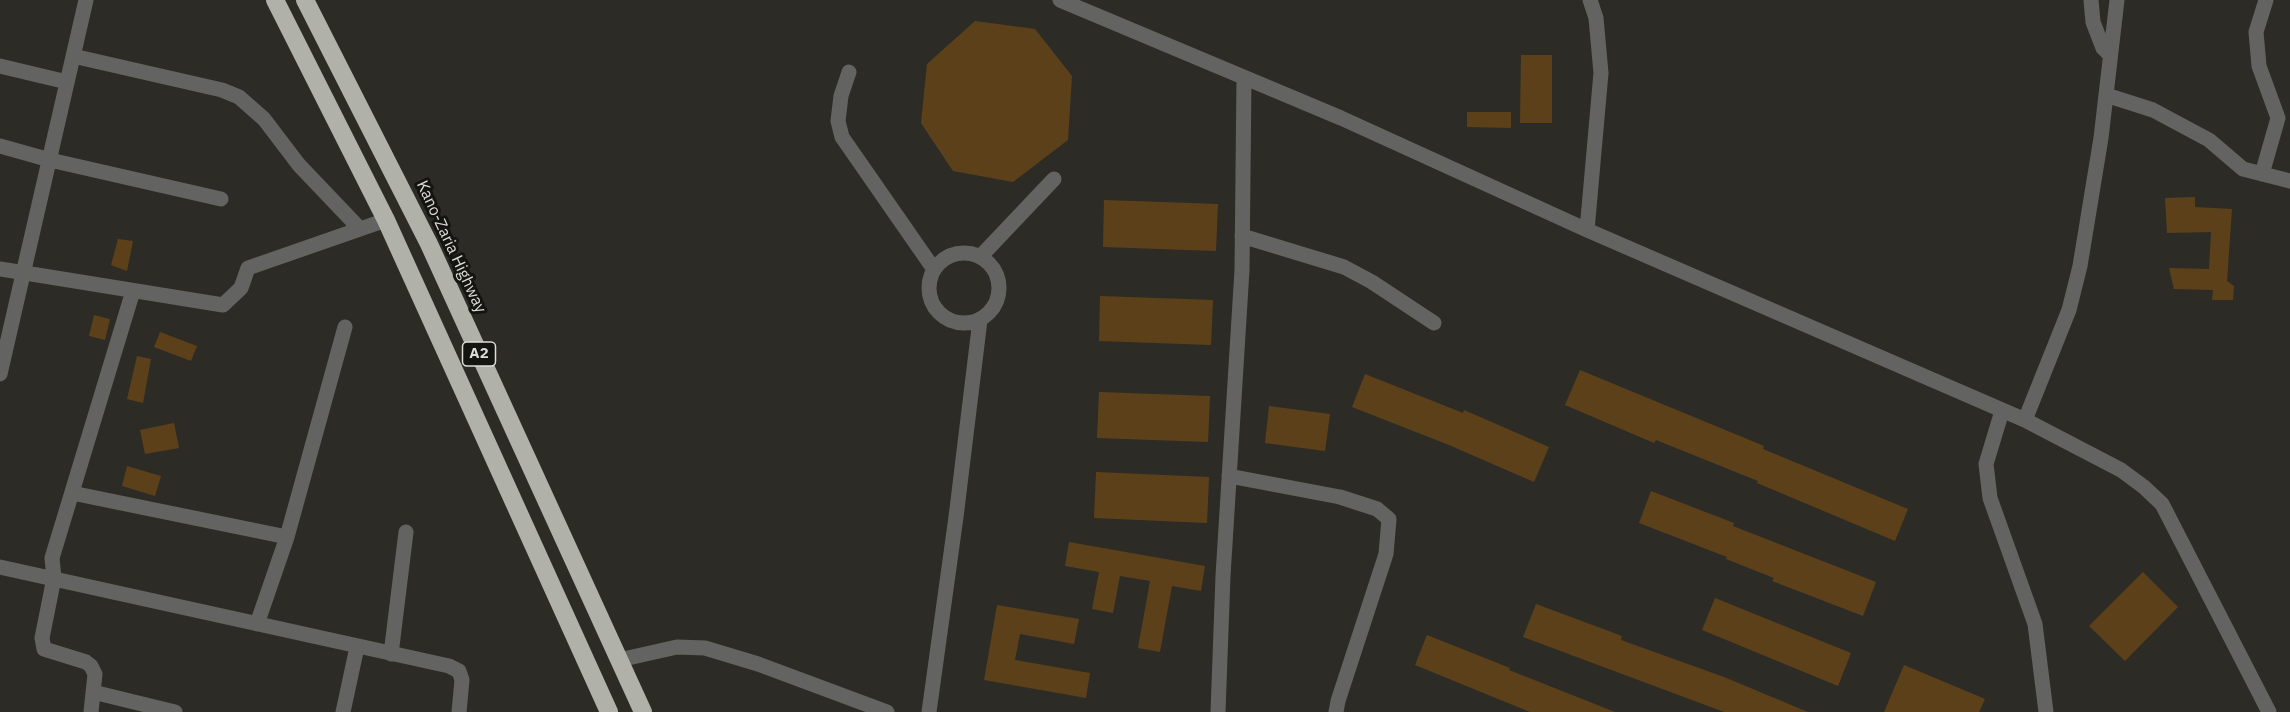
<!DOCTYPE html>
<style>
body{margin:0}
canvas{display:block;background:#2d2b25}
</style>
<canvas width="2290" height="712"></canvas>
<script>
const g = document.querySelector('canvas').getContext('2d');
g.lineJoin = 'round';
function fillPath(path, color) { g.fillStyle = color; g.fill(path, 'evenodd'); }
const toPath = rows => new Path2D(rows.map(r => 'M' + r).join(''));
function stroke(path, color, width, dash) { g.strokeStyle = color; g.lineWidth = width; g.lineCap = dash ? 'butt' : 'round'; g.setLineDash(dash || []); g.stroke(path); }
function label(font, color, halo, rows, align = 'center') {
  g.font = font + ' "IBM Plex Sans",sans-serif'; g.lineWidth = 6; g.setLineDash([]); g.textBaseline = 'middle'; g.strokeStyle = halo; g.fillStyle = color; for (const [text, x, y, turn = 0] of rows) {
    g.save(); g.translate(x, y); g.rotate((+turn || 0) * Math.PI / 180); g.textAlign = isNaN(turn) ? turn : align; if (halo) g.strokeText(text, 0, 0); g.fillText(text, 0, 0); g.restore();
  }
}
const building = toPath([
 [975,21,1035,29,1072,76,1068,140,1013,182,953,171,921,123,927,64],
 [1521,55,1552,55,1552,123,1520,123],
 [1467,112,1511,112,1511,128,1467,127],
 [2195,197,2195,207,2232,209,2227,281,2234,286,2233,300,2212,300,2213,290,2174,289,2169,268,2209,269,2211,232,2167,233,2165,198],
 [1104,200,1218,204,1216,251,1103,247],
 [118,239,133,241,127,271,111,265],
 [1100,296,1213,300,1211,345,1099,341],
 [94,315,110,319,105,340,89,336],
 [160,332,197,346,191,361,154,347],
 [137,356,151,359,143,403,127,399],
 [1580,370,1764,446,1763,449,1908,509,1895,541,1757,483,1758,481,1656,440,1654,443,1565,405],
 [1365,374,1463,413,1464,410,1549,447,1534,482,1449,445,1352,407],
 [1099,392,1210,396,1208,442,1097,438],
 [1269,406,1330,414,1325,451,1265,443],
 [174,423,179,448,145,454,140,430],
 [127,466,161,476,155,496,122,486],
 [1096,472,1209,477,1207,523,1094,518],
 [1651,491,1734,523,1733,526,1876,582,1863,616,1772,581,1774,578,1726,559,1727,557,1639,523],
 [1069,542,1205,566,1201,591,1172,586,1160,652,1138,648,1150,581,1120,576,1113,613,1092,609,1099,572,1065,566],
 [2143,572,2178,607,2125,661,2089,626],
 [1715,598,1851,653,1838,686,1702,630],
 [1536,604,1622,636,1621,640,1724,677,1808,712,1724,712,1523,637],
 [997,605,1079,619,1074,644,1020,634,1015,660,1090,673,1086,698,984,680],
 [1427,635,1510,668,1509,670,1615,712,1530,712,1415,665],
 [1904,665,1985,699,1979,712,1884,712]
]);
const minor = toPath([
 [1060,0,1341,118,1587,230,2025,420,2121,470,2144,487,2162,504,2269,712],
 [2091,0,2093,22,2103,48,2110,55],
 [73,56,222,90,239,97,264,119,299,165,360,229],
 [0,66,67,82],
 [849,72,841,96,838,121,842,137,933,268],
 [2106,95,2153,110,2209,140,2243,169,2290,181],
 [0,146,50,160,221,199],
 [2262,174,2278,118,2259,66,2256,32,2266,0],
 [1587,230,1601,73,1596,18,1590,0],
 [1242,236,1344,267,1372,282,1434,323],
 '929 288a35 35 0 1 1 70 0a35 35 0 1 1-70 0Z',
 [981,256,1054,179],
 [0,269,223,305,241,288,248,268,386,220],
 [0,374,86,0],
 [2002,411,1986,464,1990,498,2035,624,2046,712],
 [2025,420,2069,310,2080,266,2101,138,2117,0],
 [1229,476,1340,497,1377,509,1389,519,1386,554,1338,701,1336,712],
 [72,493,287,537,345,327],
 [0,567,449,666,459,671,462,680,459,712],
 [257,624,287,537],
 [391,654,406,532],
 [619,660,677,647,705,648,758,664,887,712],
 [93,692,175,712],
 [91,712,95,674,91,666,86,662,44,649,42,638,54,578,52,558,133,291],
 [343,712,357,647],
 [929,712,956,517,980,320],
 [1218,712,1223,576,1242,270,1244,78]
]);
const highway = toPath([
 [275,0,386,220,609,712],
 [305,0,429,244,643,712]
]);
const shields = [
 [479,354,33]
];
const shieldNames = [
 ["A2",479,354]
];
const streetNames = [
 ["Kano-Zaria Highway",451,247,65]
];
fillPath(building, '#5c401a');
stroke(minor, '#636461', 15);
stroke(highway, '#b0b2aa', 18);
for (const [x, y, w] of shields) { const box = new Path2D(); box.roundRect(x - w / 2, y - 12, w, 24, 4.5); g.fillStyle = '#141411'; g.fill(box); stroke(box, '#dddcd7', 1.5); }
label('bold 15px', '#dddcd7', null, shieldNames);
label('16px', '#dddcd7', '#141411', streetNames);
</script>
